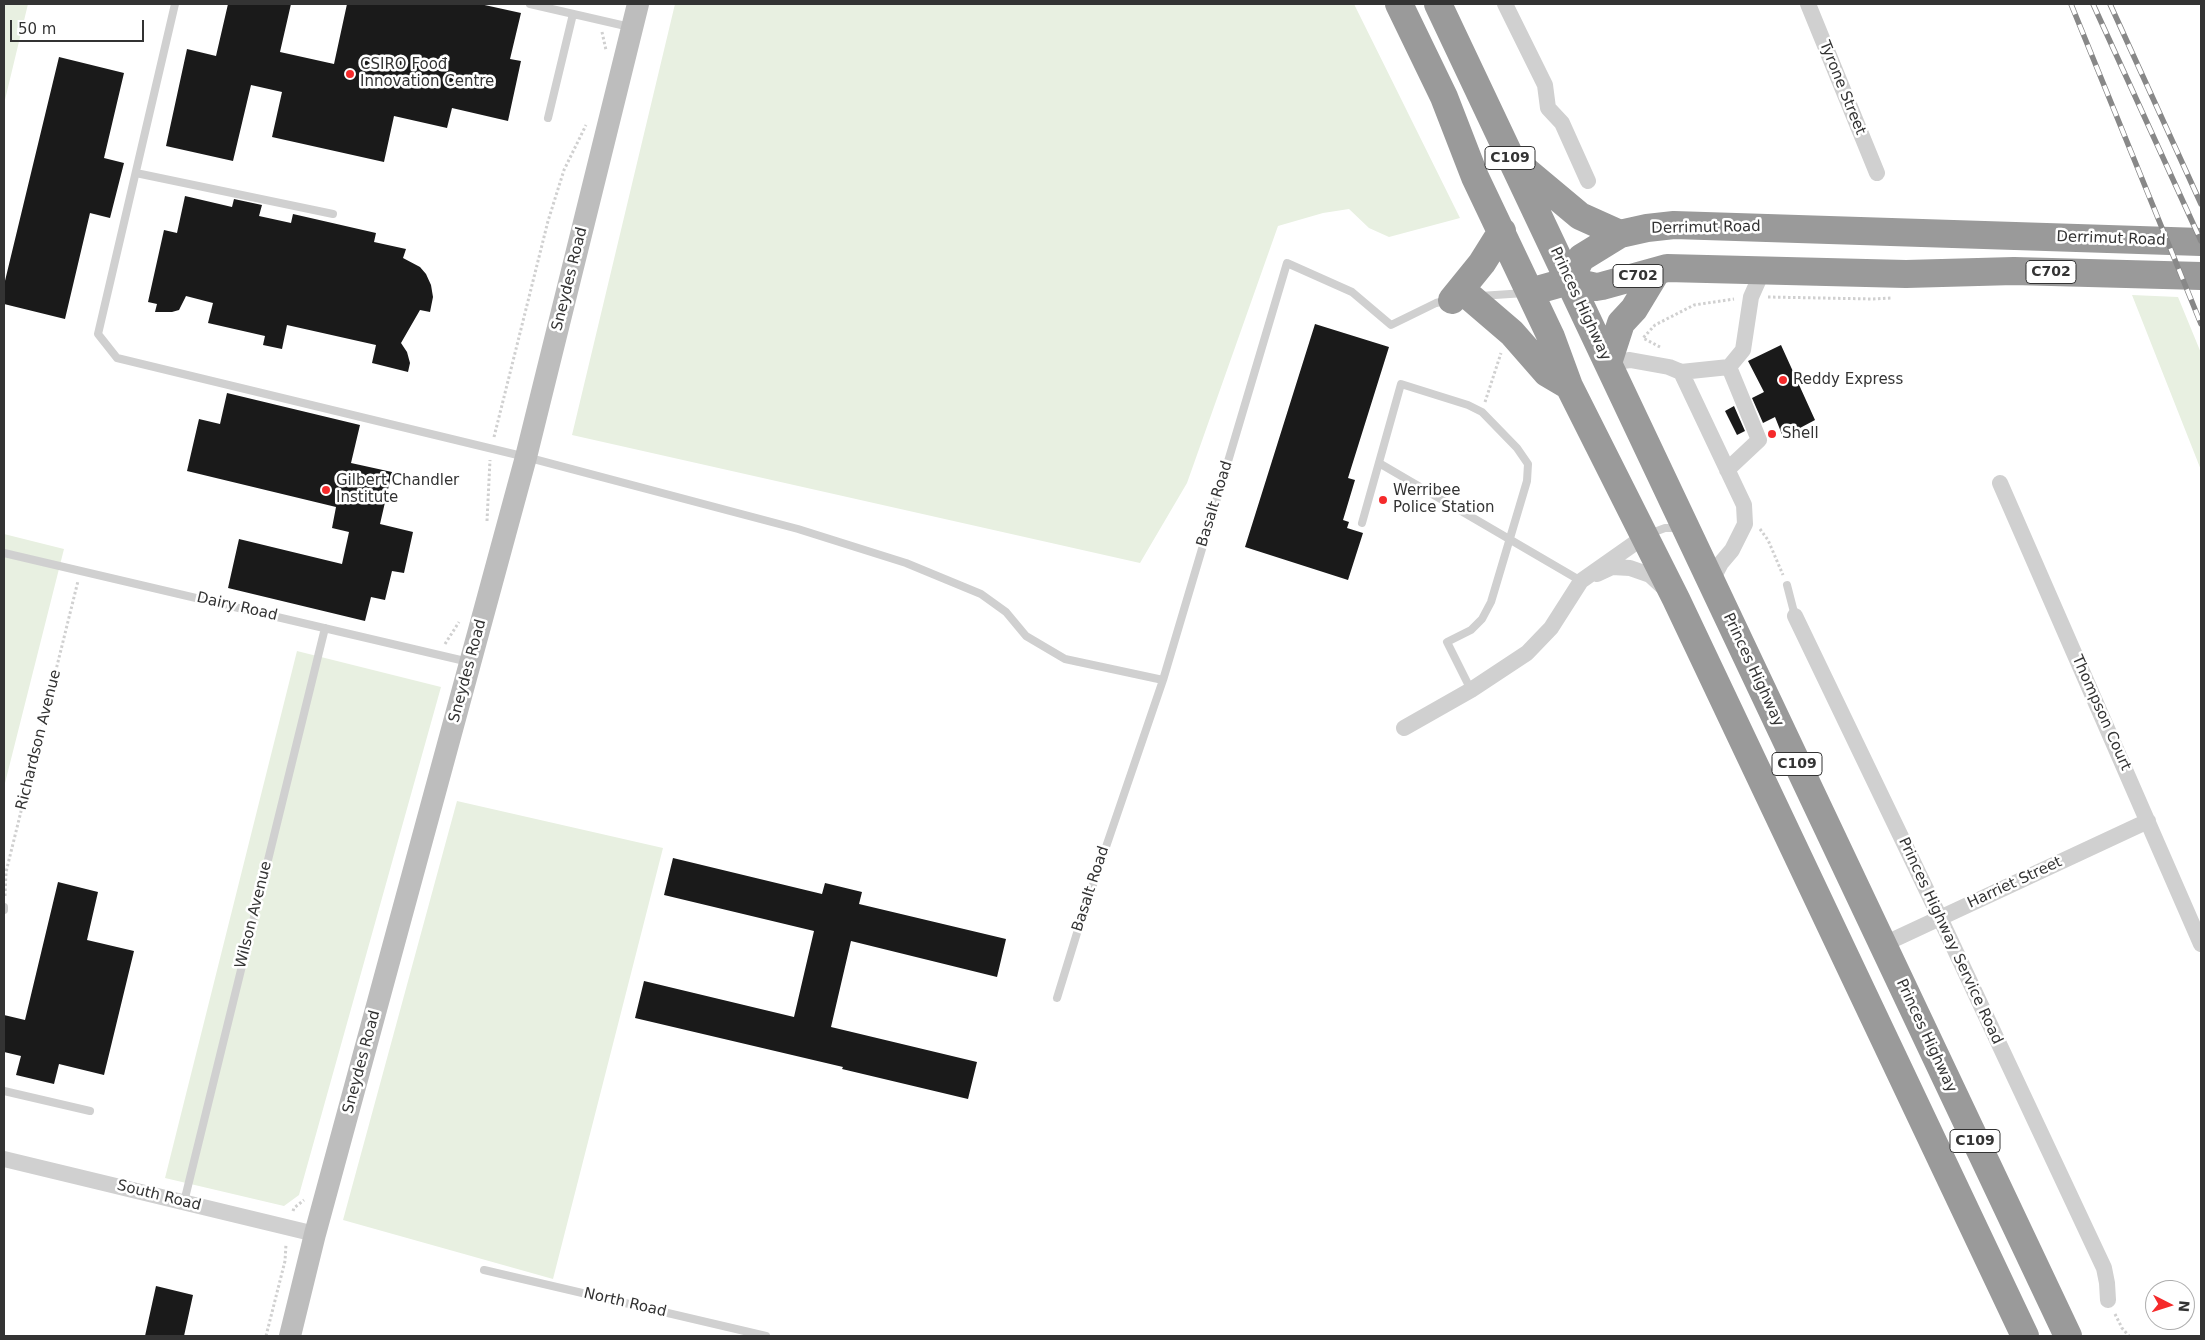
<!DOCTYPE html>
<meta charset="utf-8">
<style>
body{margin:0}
#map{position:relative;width:2205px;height:1340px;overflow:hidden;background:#fff;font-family:"DejaVu Sans",sans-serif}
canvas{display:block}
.frame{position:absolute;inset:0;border:5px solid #333;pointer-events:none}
.north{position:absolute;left:2145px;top:1280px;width:50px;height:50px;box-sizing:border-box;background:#fff;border:1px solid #adadad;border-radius:50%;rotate:95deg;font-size:14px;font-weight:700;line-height:20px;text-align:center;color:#333}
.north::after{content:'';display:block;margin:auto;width:18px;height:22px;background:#f52a2b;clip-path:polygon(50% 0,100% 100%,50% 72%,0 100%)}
.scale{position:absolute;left:10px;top:20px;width:134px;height:22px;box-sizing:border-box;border:2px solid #333;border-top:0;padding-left:6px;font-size:15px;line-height:18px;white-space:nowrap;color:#333;-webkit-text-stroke:4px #fff;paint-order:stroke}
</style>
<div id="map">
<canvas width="2205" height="1340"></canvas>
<div class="frame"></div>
<div class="north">N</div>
<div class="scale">50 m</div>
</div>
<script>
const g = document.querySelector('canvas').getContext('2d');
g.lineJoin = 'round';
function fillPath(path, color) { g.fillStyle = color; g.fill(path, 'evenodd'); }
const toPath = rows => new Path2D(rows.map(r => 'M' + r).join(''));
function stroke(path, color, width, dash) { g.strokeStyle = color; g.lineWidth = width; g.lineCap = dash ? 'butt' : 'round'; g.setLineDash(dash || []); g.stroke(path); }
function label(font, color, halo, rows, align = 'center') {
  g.font = font + ' "DejaVu Sans",sans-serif'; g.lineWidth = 5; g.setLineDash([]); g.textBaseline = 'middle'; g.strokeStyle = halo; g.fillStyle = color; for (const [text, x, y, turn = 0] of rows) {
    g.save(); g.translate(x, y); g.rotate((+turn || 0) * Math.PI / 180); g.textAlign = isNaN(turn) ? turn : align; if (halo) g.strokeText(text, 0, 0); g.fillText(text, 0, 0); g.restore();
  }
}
const green = toPath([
 [4,4,28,4,4,104],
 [675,4,1354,4,1460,218,1389,237,1369,228,1349,209,1323,213,1278,226,1187,483,1140,563,572,435],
 [2132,295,2178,297,2201,353,2201,470],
 [4,534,64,549,4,787],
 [297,651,441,687,299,1195,284,1206,165,1178],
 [457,801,663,848,553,1279,343,1220]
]);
const building = toPath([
 [228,4,291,4,280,52,334,64,347,4,480,4,521,13,510,59,521,61,508,121,452,108,447,128,394,116,384,162,272,137,282,92,251,85,233,161,166,146,187,49,216,56],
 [59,57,124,73,104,158,124,163,110,218,90,213,65,319,4,304,4,285],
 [185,196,232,207,234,199,262,205,259,216,291,223,293,214,376,233,374,242,406,249,403,258,420,267,426,274,431,285,433,297,430,312,420,310,401,343,407,352,410,363,408,372,372,363,376,345,287,325,282,349,263,345,265,336,208,323,213,303,186,296,179,310,172,312,155,312,157,304,148,302,164,230,177,233],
 [1315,324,1389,347,1348,478,1355,480,1343,520,1349,522,1347,528,1363,533,1348,580,1245,547],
 [1781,345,1815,420,1783,437,1775,417,1763,423,1752,398,1764,392,1748,361],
 [227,393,360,425,351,463,392,472,380,524,413,532,404,573,392,571,385,600,371,597,365,621,228,588,239,539,342,564,349,532,332,528,336,507,187,471,199,419,220,424],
 [1734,406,1745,431,1737,435,1725,411],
 [673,858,822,894,825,883,862,892,859,904,1006,939,997,977,851,941,831,1027,977,1062,968,1099,842,1069,843,1067,635,1018,644,981,794,1017,814,931,664,895],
 [58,882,98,892,87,940,134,951,104,1075,59,1064,54,1084,16,1075,21,1056,4,1052,4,1015,25,1020],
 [156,1286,193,1295,184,1336,145,1336]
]);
const path = toPath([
 [602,32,606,50],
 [1768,297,1873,299,1891,298],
 [1660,347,1643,338,1655,325,1694,305,1734,299],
 [1485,402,1501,353],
 [494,437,548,221,564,170,586,125],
 [487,521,490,460],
 [1760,529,1768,540,1783,575],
 [445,644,459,622],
 [5,896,6,872,78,581],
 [293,1211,294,1208,304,1200],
 [2115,1314,2122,1328,2129,1336],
 [266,1336,285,1261,286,1244]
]);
const lane = toPath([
 [175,4,98,334,117,358,526,457,798,529,906,563,981,594,1006,612,1026,636,1065,659,1163,680],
 [530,4,630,27],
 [548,118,573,14],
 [136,173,333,214],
 [1480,296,1525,293],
 [1379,463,1581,581],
 [1362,523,1401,384,1468,405,1482,412,1517,448,1528,464,1527,481,1491,602,1482,619,1471,630,1447,642,1471,690],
 [1649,534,1665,528,1679,528],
 [4,553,469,662],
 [1787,585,1795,616],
 [4,910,4,907],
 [1057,998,1081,920,1163,680,1287,263,1352,292,1391,325,1436,303,1448,300],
 [4,1091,90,1111],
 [184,1202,325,628],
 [484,1270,766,1336]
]);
const street = toPath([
 [1505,4,1545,85,1548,108,1562,123,1588,181],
 [1808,4,1877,173],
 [1608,363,1630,360,1669,367,1681,372,1744,505,1745,524,1732,550,1721,563,1711,582],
 [1681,372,1729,367],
 [1727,470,1759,440,1729,367,1743,350,1751,297,1763,270],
 [2000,483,2201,944],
 [1597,574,1612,567,1630,568,1650,575,1665,589],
 [1795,616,1940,918,2104,1268,2107,1283,2108,1300],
 [1404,728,1471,690,1527,653,1551,628,1581,581,1645,536],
 [1882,945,2148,821],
 [4,1159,315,1234]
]);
const secondary = toPath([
 [290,1336,315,1234,526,457,638,4]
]);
const highway = toPath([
 [1399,4,1444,97,1475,177,1551,337,1569,386,1676,599,2025,1336],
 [1438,4,2068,1336],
 [1519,165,1580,216,1620,234],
 [1569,281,1581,258,1620,234,1647,228,1674,225,2201,242],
 [1530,292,1569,281,1596,287,1602,286,1667,268,1906,274,2014,271,2201,276],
 [1470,297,1512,333,1547,373,1569,386],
 [1452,300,1482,263,1502,231],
 [1608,363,1621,323,1634,309,1657,271]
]);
const rail = toPath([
 [2071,4,2201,324],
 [2093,4,2201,241],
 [2110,4,2201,204]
]);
const markers = [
 [350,74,5,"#f52a2b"],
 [1783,380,5,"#f52a2b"],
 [1772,434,5,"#f52a2b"],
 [326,490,5,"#f52a2b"],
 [1383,500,5,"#f52a2b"]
];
const shields = [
 [1510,158,50],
 [2051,272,50],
 [1638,276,50],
 [1797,764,50],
 [1975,1141,50]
];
const shieldNames = [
 ["C109",1510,158],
 ["C702",2051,272],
 ["C702",1638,276],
 ["C109",1797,764],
 ["C109",1975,1141]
];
const poiNames = [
 ["CSIRO Foođ",360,65],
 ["Innovation Centre",360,82],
 ["Reddy Express",1793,380],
 ["Shell",1782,434],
 ["Gilbert Chandler",336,481],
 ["Institute",336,498],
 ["Werribee",1393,491],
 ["Police Station",1393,508]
];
const streetNames = [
 ["Tyrone Street",1842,88,68],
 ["Derrimut Road",1706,228,-1],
 ["Derrimut Road",2111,239,2],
 ["Sneydes Road",570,279,-76],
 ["Princes Highway",1580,304,65],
 ["Basalt Road",1215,504,-73],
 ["Dairy Road",237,607,13],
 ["Princes Highway",1753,670,65],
 ["Sneydes Road",468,671,-75],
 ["Thompson Court",2101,713,66],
 ["Richardson Avenue",39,740,-76],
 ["Harriet Street",2015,883,-25],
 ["Basalt Road",1091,889,-72],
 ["Wilson Avenue",254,915,-76],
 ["Princes Highway Service Road",1950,941,65],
 ["Princes Highway",1926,1036,65],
 ["Sneydes Road",362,1062,-75],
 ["South Road",159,1196,14],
 ["North Road",625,1303,13]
];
fillPath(green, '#e8f0e1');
fillPath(building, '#1a1a1a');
stroke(path, '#d0d0d0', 3, [2.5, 2.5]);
stroke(lane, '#d0d0d0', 8);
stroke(street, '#d0d0d0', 16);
stroke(secondary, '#bdbdbd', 22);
stroke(highway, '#9a9a9a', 28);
stroke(rail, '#888', 5.5);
stroke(rail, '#fff', 4, [11]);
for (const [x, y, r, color] of markers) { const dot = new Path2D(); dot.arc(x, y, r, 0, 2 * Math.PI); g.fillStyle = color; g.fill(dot); stroke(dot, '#fff', 2); }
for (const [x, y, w] of shields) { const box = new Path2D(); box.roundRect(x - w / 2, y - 11.5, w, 23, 4); g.fillStyle = '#fff'; g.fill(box); stroke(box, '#333', 1); }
label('bold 14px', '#333', null, shieldNames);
label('15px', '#333', '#fff', poiNames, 'left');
label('15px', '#333', '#fff', streetNames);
</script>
